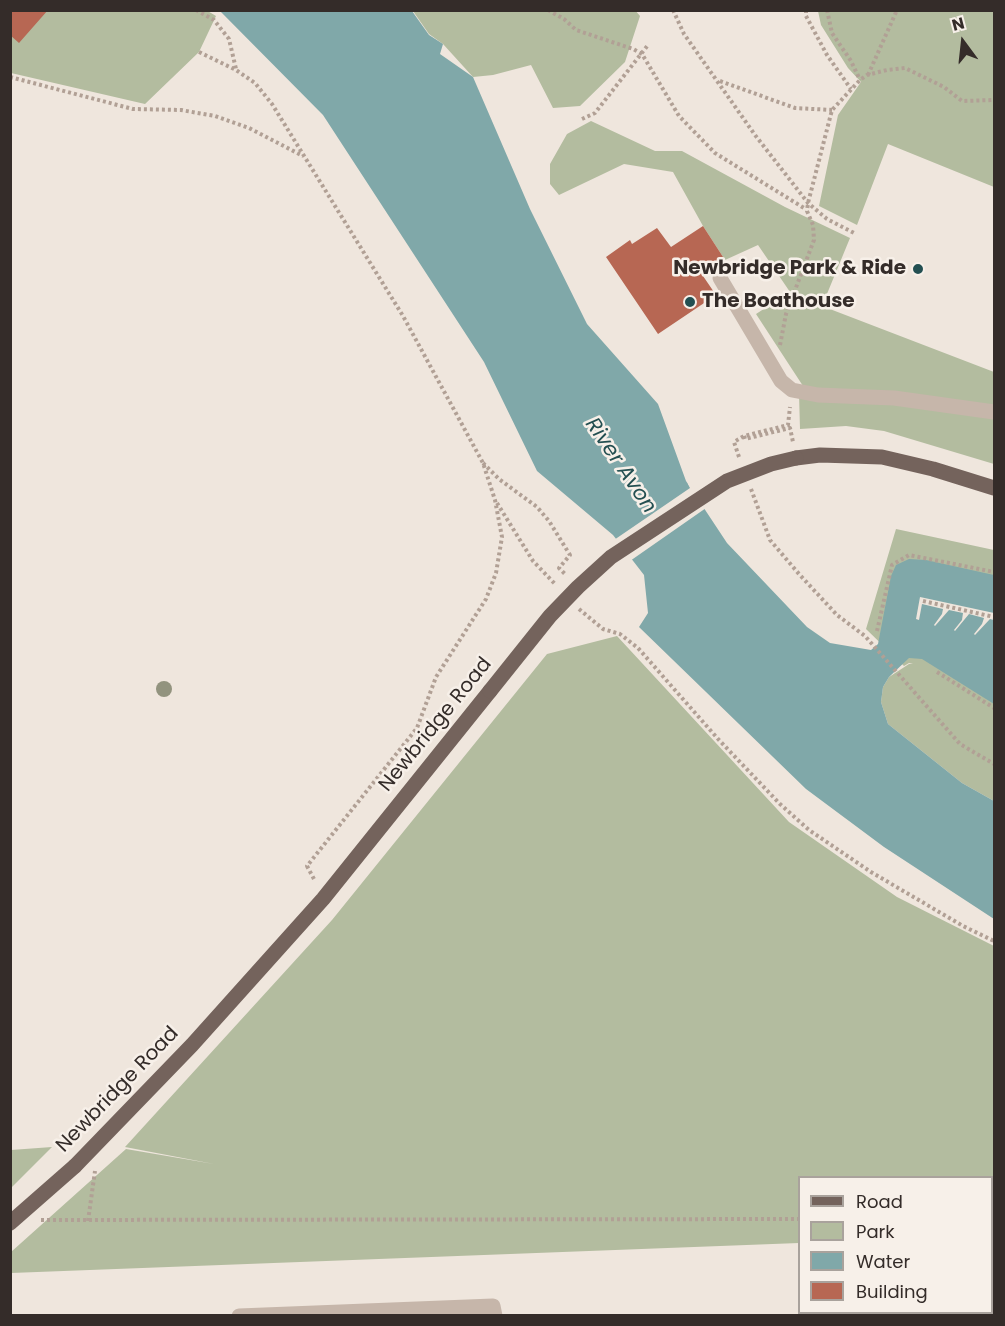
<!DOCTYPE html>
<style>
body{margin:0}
#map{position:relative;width:1005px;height:1326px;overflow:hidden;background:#efe6dd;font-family:Poppins,sans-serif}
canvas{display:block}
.frame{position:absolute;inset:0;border:12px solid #342c29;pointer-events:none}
.legend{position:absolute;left:798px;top:1176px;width:195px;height:138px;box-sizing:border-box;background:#f7f0e9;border:2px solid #a9a29c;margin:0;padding:8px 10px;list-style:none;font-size:18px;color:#342c29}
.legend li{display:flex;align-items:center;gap:12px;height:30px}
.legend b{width:30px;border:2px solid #a9a29c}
.north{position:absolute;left:933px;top:12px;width:60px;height:60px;-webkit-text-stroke:4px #f7f0e9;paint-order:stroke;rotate:345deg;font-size:16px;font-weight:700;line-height:24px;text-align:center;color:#342c29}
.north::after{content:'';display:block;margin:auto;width:21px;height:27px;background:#342c29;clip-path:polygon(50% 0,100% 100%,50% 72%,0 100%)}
</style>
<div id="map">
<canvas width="1005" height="1326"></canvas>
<div class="frame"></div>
<ul class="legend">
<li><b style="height:8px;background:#74635c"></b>Road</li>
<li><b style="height:16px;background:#b3bc9f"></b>Park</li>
<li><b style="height:16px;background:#80a8a9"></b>Water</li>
<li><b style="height:16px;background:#b76753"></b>Building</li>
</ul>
<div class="north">N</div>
</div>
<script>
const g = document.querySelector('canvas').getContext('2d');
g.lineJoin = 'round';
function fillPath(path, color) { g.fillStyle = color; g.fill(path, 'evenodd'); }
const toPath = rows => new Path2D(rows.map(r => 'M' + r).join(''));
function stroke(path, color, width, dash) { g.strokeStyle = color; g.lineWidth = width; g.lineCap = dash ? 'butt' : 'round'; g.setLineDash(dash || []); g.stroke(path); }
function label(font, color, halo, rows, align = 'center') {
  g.font = font + ' Poppins,sans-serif'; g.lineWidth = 5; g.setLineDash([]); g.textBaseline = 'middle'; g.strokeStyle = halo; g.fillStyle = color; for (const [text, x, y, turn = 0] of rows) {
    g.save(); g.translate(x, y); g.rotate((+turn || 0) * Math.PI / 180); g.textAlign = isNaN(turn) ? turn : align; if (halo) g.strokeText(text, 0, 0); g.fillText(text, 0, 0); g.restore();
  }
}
const green = toPath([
 [206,10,216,16,199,52,145,104,11,73,11,11],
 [635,10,640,16,625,62,580,106,553,108,531,65,493,75,473,77,443,44,429,34,413,11],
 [818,11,994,11,994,187,888,144,857,225,819,206,838,115,861,82,848,68,821,25],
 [591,121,655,151,682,151,785,207,850,238,822,306,994,372,994,464,884,431,846,426,800,429,799,393,803,386,756,314,790,292,758,245,725,260,703,226,673,172,624,164,559,195,550,184,550,164,567,134],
 [896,529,994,550,994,801,962,783,888,724,881,702,883,687,889,677,909,664,913,664,909,663,904,666,866,629],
 [617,636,789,822,897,897,994,946,994,1270,992,1270,992,1178,800,1178,799,1243,11,1273,11,1252,126,1149,214,1164,125,1147,332,920,547,654],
 [52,1147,11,1188,11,1150]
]);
const water = toPath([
 [220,11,412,11,429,35,443,44,440,54,473,77,530,209,587,324,658,404,686,481,727,543,807,627,830,643,871,650,878,644,891,576,896,565,909,559,926,560,994,575,994,704,922,659,909,658,889,677,883,687,881,702,888,724,962,783,994,801,994,919,884,847,806,789,639,627,648,613,644,575,613,535,537,471,484,362,323,115]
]);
const pier = toPath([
 [691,482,708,509,706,508,630,561,614,540,690,488,688,484],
 [920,597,994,613,994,620,990,619,975,635,974,634,982,624,984,618,969,614,955,631,954,630,962,620,963,613,949,610,935,626,934,625,942,614,943,609,922,604,919,620,916,619]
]);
const building = toPath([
 [10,10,48,10,19,43,10,35],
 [703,226,725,260,703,276,716,295,658,334,606,257,630,240,632,244,657,228,671,247]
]);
const path = toPath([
 [196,10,214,20,229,39,236,69],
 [548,10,564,19,576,30,633,49,642,54,679,116,715,153,804,208],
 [673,10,684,34,755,135,808,203,827,219,856,234],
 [806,10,806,16,827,55,851,89],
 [827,10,832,33,851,61,860,80],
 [199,52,236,70,255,83,272,104,403,316,483,463,495,500,502,537,496,573,486,599,436,677,417,728,307,866,315,881],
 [868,75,897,10],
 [10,77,133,109,181,110,215,116,249,128,303,156],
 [720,81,795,108,832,110],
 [582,119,595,113,648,45],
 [780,345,786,314,814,240,813,225,807,211,808,203,832,110,860,80,867,75,887,70,905,68,944,87,962,101,994,100],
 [744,436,745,439,790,428,793,442],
 [739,457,734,442,744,436,788,425,790,407],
 [483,463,499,479,537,507,549,521,570,555,559,568,566,575],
 [751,489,770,540,799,574,837,615,865,636,960,744,994,764],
 [497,503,533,561,555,584],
 [923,601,994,617],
 [579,609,603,629,620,634,638,648,719,740,780,804,809,830,871,872,963,926,994,941],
 [877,631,892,565,909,555,994,572],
 [937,672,994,708],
 [41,1220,800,1219],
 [88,1221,95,1171],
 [992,1231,994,1232]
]);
const minor = toPath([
 [720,278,781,381,792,390,818,395,894,398,994,412],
 [938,1312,971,1316],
 [239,1316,493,1306,495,1316]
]);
const major = toPath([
 [796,458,820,455,882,457,933,469,994,488],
 [75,1166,192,1045,323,899,490,691]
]);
const majorBridge = toPath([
 [490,691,550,616,578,587,611,557,727,481,771,464,796,458],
 [10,1223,75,1166]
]);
const trees = [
 [164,689]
];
const markers = [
 [918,269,6,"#234f51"],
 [690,302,6,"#234f51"]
];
const poiNames = [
 ["Newbridge Park & Ride",906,269],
 ["The Boathouse",702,302,"left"]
];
const streetNames = [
 ["Newbridge Road",436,725,-51],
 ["Newbridge Road",118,1090,-46]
];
const waterNames = [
 ["River Avon",620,466,56]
];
fillPath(green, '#b3bc9f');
fillPath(water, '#80a8a9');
fillPath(pier, '#efe6dd');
fillPath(building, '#b76753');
stroke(path, '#b1a095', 4, [3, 3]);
stroke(minor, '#c6b6aa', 15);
stroke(major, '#74635c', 15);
stroke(majorBridge, '#74635c', 15);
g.fillStyle = '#92937e';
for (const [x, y] of trees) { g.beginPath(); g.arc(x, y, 8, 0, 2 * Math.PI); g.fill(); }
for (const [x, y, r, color] of markers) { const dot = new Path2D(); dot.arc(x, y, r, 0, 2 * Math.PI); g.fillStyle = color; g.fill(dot); stroke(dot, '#f7f0e9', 2); }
label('bold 20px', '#342c29', '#f7f0e9', poiNames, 'right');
label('20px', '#342c29', '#f7f0e9', streetNames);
label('italic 21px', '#234f51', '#f7f0e9', waterNames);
</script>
